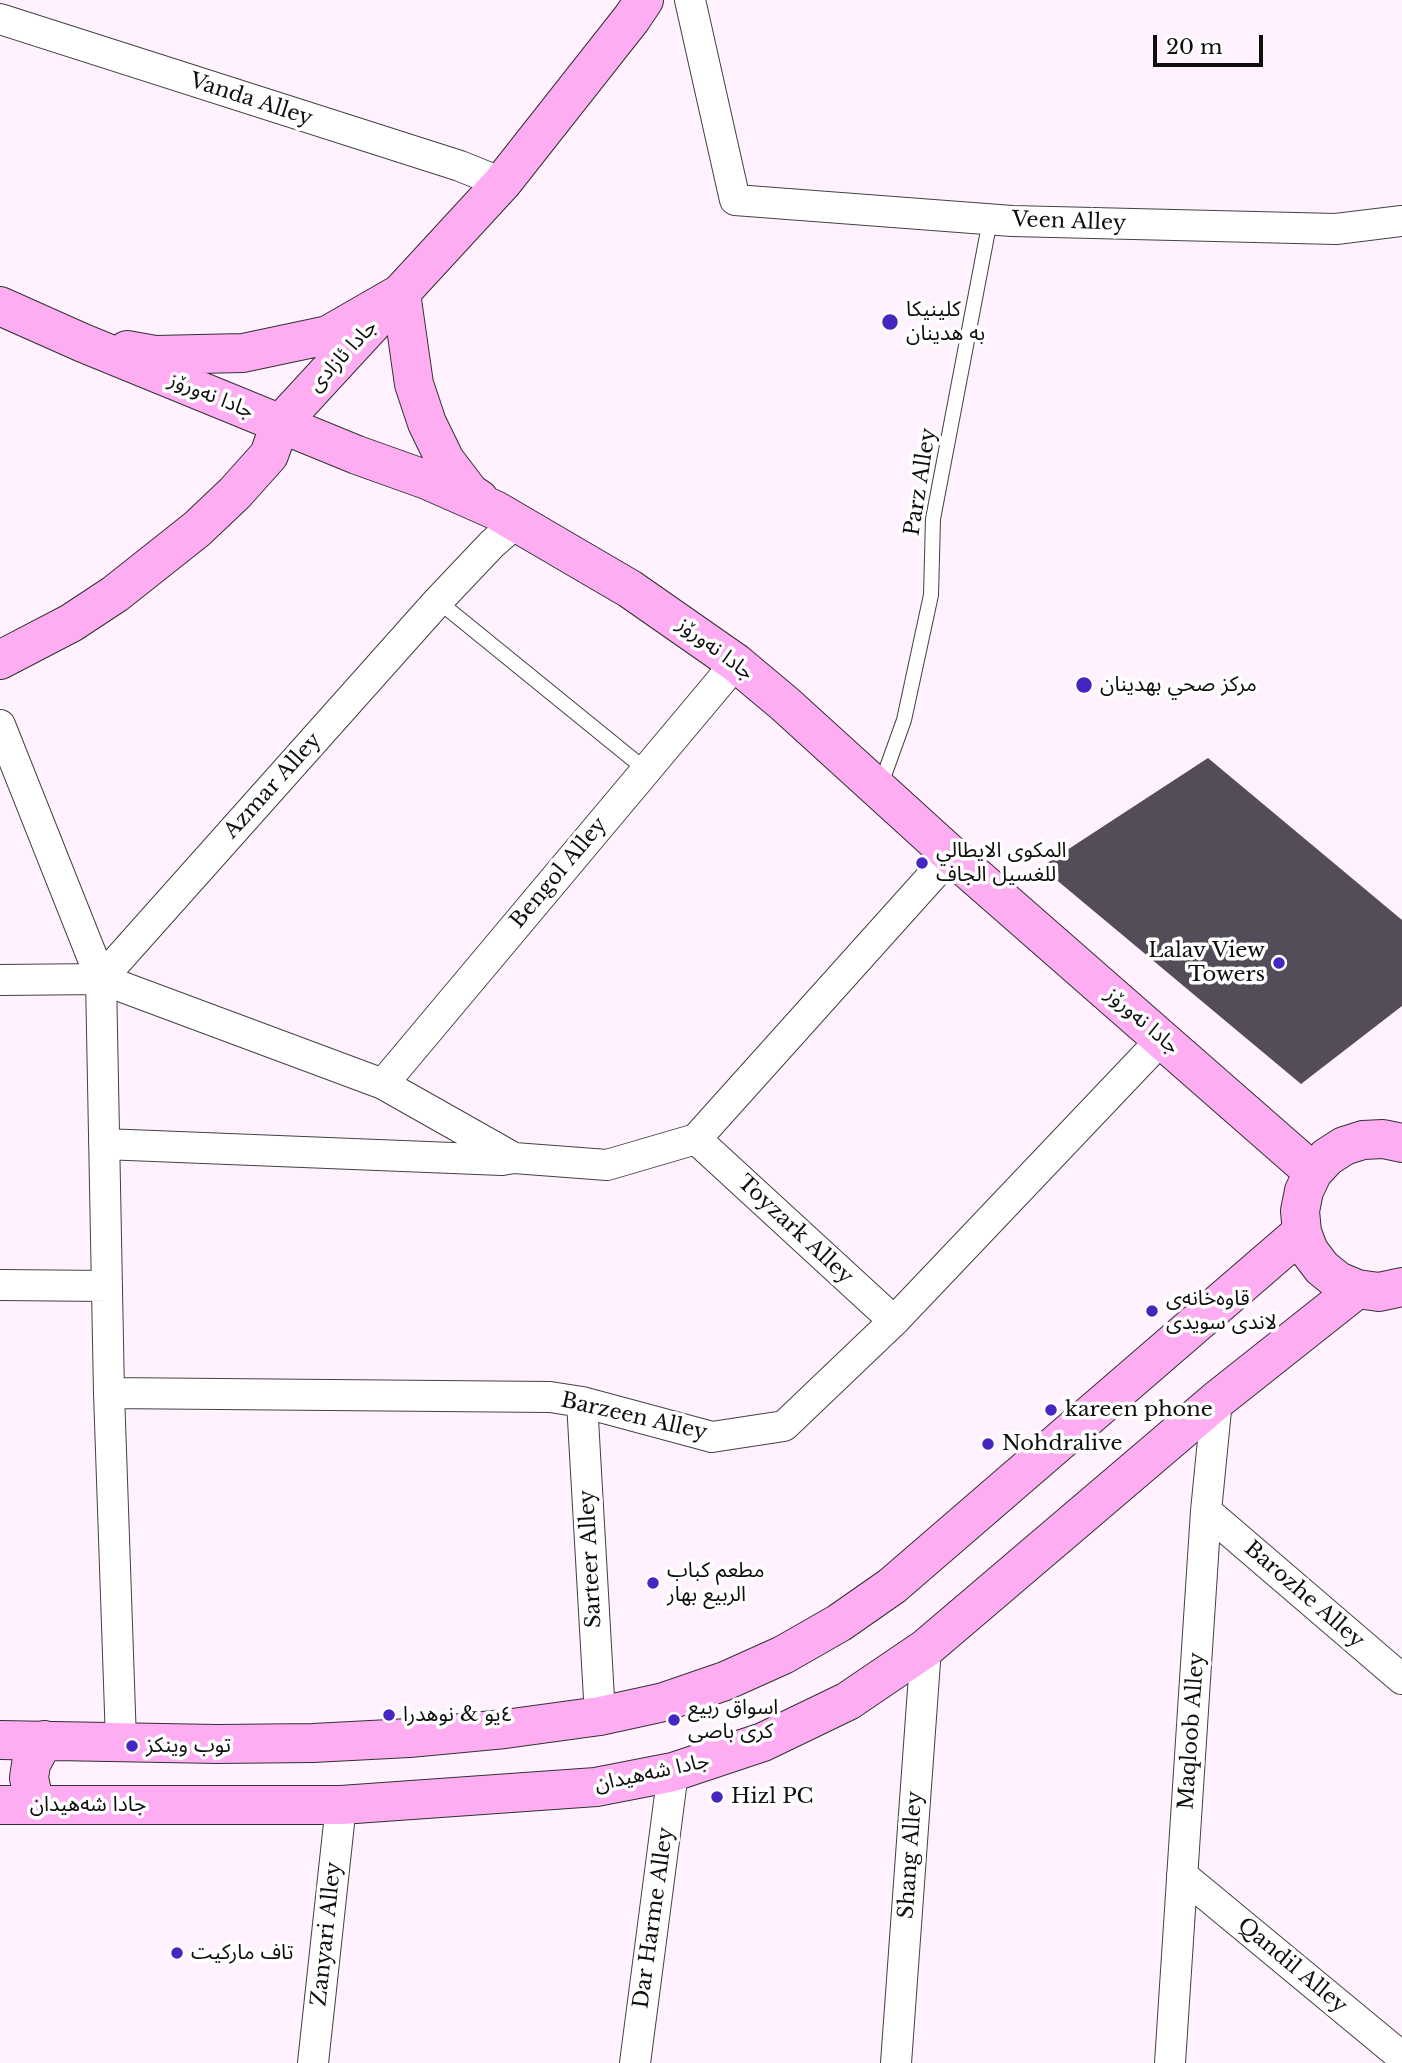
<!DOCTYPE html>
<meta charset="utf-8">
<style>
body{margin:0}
#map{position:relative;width:1402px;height:2063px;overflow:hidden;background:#fff2fe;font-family:"Libre Baskerville",serif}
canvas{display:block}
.scale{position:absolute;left:1153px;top:35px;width:110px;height:32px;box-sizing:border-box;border:4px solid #0f0f0f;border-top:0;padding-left:9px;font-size:21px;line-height:24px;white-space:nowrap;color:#0f0f0f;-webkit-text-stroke:5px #fff;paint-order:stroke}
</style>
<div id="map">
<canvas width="1402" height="2063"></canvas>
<div class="scale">20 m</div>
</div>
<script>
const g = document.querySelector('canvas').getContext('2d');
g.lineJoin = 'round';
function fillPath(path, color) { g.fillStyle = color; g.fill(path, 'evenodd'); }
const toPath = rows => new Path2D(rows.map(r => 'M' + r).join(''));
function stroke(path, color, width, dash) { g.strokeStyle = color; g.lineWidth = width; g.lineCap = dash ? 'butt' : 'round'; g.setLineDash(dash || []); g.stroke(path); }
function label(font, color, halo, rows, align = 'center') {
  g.font = font + ' "Libre Baskerville","Noto Sans Arabic",serif'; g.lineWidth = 7; g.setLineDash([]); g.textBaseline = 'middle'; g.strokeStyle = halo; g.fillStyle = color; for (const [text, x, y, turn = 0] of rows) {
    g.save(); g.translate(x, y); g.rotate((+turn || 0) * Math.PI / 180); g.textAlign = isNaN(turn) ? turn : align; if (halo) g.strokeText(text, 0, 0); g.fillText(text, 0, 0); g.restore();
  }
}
const building = toPath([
 [1208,758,1402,920,1402,1006,1301,1084,1041,867]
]);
const lane = toPath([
 [438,601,646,770],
 [880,787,904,720,931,595,933,519,990,220]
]);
const street = toPath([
 [690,0,735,200,1012,221,1336,229,1402,221],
 [0,19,460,166,502,183],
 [0,725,101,979,109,1393,121,1741],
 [101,979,383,1084,514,1158],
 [0,980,101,979,438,601,492,544,517,522],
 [383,1084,736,663],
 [696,1139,894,1321],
 [104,1144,502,1160,514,1158,607,1165,696,1139,951,855],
 [0,1285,107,1286],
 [109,1393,550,1397,582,1402,712,1437,784,1426,894,1321,1162,1039],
 [582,1402,600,1716],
 [1206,1511,1402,1679],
 [1182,1875,1402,2057],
 [313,2063,341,1805],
 [635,2063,673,1772],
 [896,2063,926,1648],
 [1170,2063,1206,1511,1217,1400]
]);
const secondary = toPath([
 [0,306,83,343,357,455,427,480,495,510,630,589,736,663,785,704,951,855,1313,1172],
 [127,350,155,355,243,353,328,335,401,293,414,384,427,423,445,460,470,493,479,499],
 [0,660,71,623,115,594,197,529,235,493,269,455,280,424,502,183,632,18,644,0],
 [1402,1143,1383,1139,1363,1140,1344,1146,1327,1157,1313,1172,1304,1191,1300,1211,1302,1232,1309,1251,1322,1268,1338,1281,1357,1289,1379,1292,1402,1287],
 [0,1740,217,1744,313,1743,409,1738,505,1729,600,1716,664,1702,725,1681,783,1655,839,1623,892,1586,1302,1232],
 [0,1805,341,1805,596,1787,673,1772,763,1742,848,1701,926,1648,1217,1400,1357,1289],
 [35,1805,29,1778,31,1764,44,1740]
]);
const markers = [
 [890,322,9,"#4626c0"],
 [1084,685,9,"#4626c0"],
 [922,863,7,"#4626c0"],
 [1279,963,7,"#4626c0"],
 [1152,1311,7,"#4626c0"],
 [1051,1410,7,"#4626c0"],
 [988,1444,7,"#4626c0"],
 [653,1583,7,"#4626c0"],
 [389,1715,7,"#4626c0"],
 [674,1720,7,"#4626c0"],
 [132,1746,7,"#4626c0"],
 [717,1797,7,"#4626c0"],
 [177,1953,7,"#4626c0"]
];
const streetNames = [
 ["Vanda Alley",251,100,18],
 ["Veen Alley",1069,222,2],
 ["جادا ئازادی",343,356,-47],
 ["جادا نەورۆز",211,396,22],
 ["Parz Alley",921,482,-81],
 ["جادا نەورۆز",715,649,37],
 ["Azmar Alley",273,786,-48],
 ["Bengol Alley",559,873,-50],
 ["جادا نەورۆز",1142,1021,41],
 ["Toyzark Alley",795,1230,43],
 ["Barzeen Alley",634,1417,13],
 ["Sarteer Alley",591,1559,-93],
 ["Barozhe Alley",1304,1595,41],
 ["Maqloob Alley",1192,1731,-86],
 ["جادا شەهیدان",652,1773,-12],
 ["جادا شەهیدان",88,1805],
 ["Shang Alley",911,1855,-86],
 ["Dar Harme Alley",654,1918,-82],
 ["Zanyari Alley",327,1934,-84],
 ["Qandil Alley",1292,1966,40]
];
const poiNames = [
 ["كلينيكا",906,310],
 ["به هدينان",906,334],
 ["مركز صحي بهدينان",1100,685],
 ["المكوى الايطالي",936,851],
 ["للغسيل الجاف",936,875],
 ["Lalav View",1265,951,"right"],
 ["Towers",1265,975,"right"],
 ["قاوەخانەی",1166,1299],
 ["لاندی سویدی",1166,1323],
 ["kareen phone",1065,1410],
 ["Nohdralive",1002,1444],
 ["مطعم كباب",667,1571],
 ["الربيع بهار",667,1595],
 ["اسواق ربيع",688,1708],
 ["كرى باصى",688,1732],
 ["٤يو & نوهدرا",403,1715],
 ["توب وينكز",146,1746],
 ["Hizl PC",731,1797],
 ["تاف ماركيت",191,1953]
];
fillPath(building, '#544c58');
stroke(lane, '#424242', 16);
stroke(street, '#424242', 32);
stroke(secondary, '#313131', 40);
stroke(lane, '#fff', 14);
stroke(street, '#fff', 30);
stroke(secondary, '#feadf3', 38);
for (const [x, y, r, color] of markers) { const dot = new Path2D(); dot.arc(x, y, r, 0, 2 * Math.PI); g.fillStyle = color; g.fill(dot); stroke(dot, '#fff', 2.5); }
label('21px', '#0f0f0f', '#fff', streetNames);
label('21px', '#0f0f0f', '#fff', poiNames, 'left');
</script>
